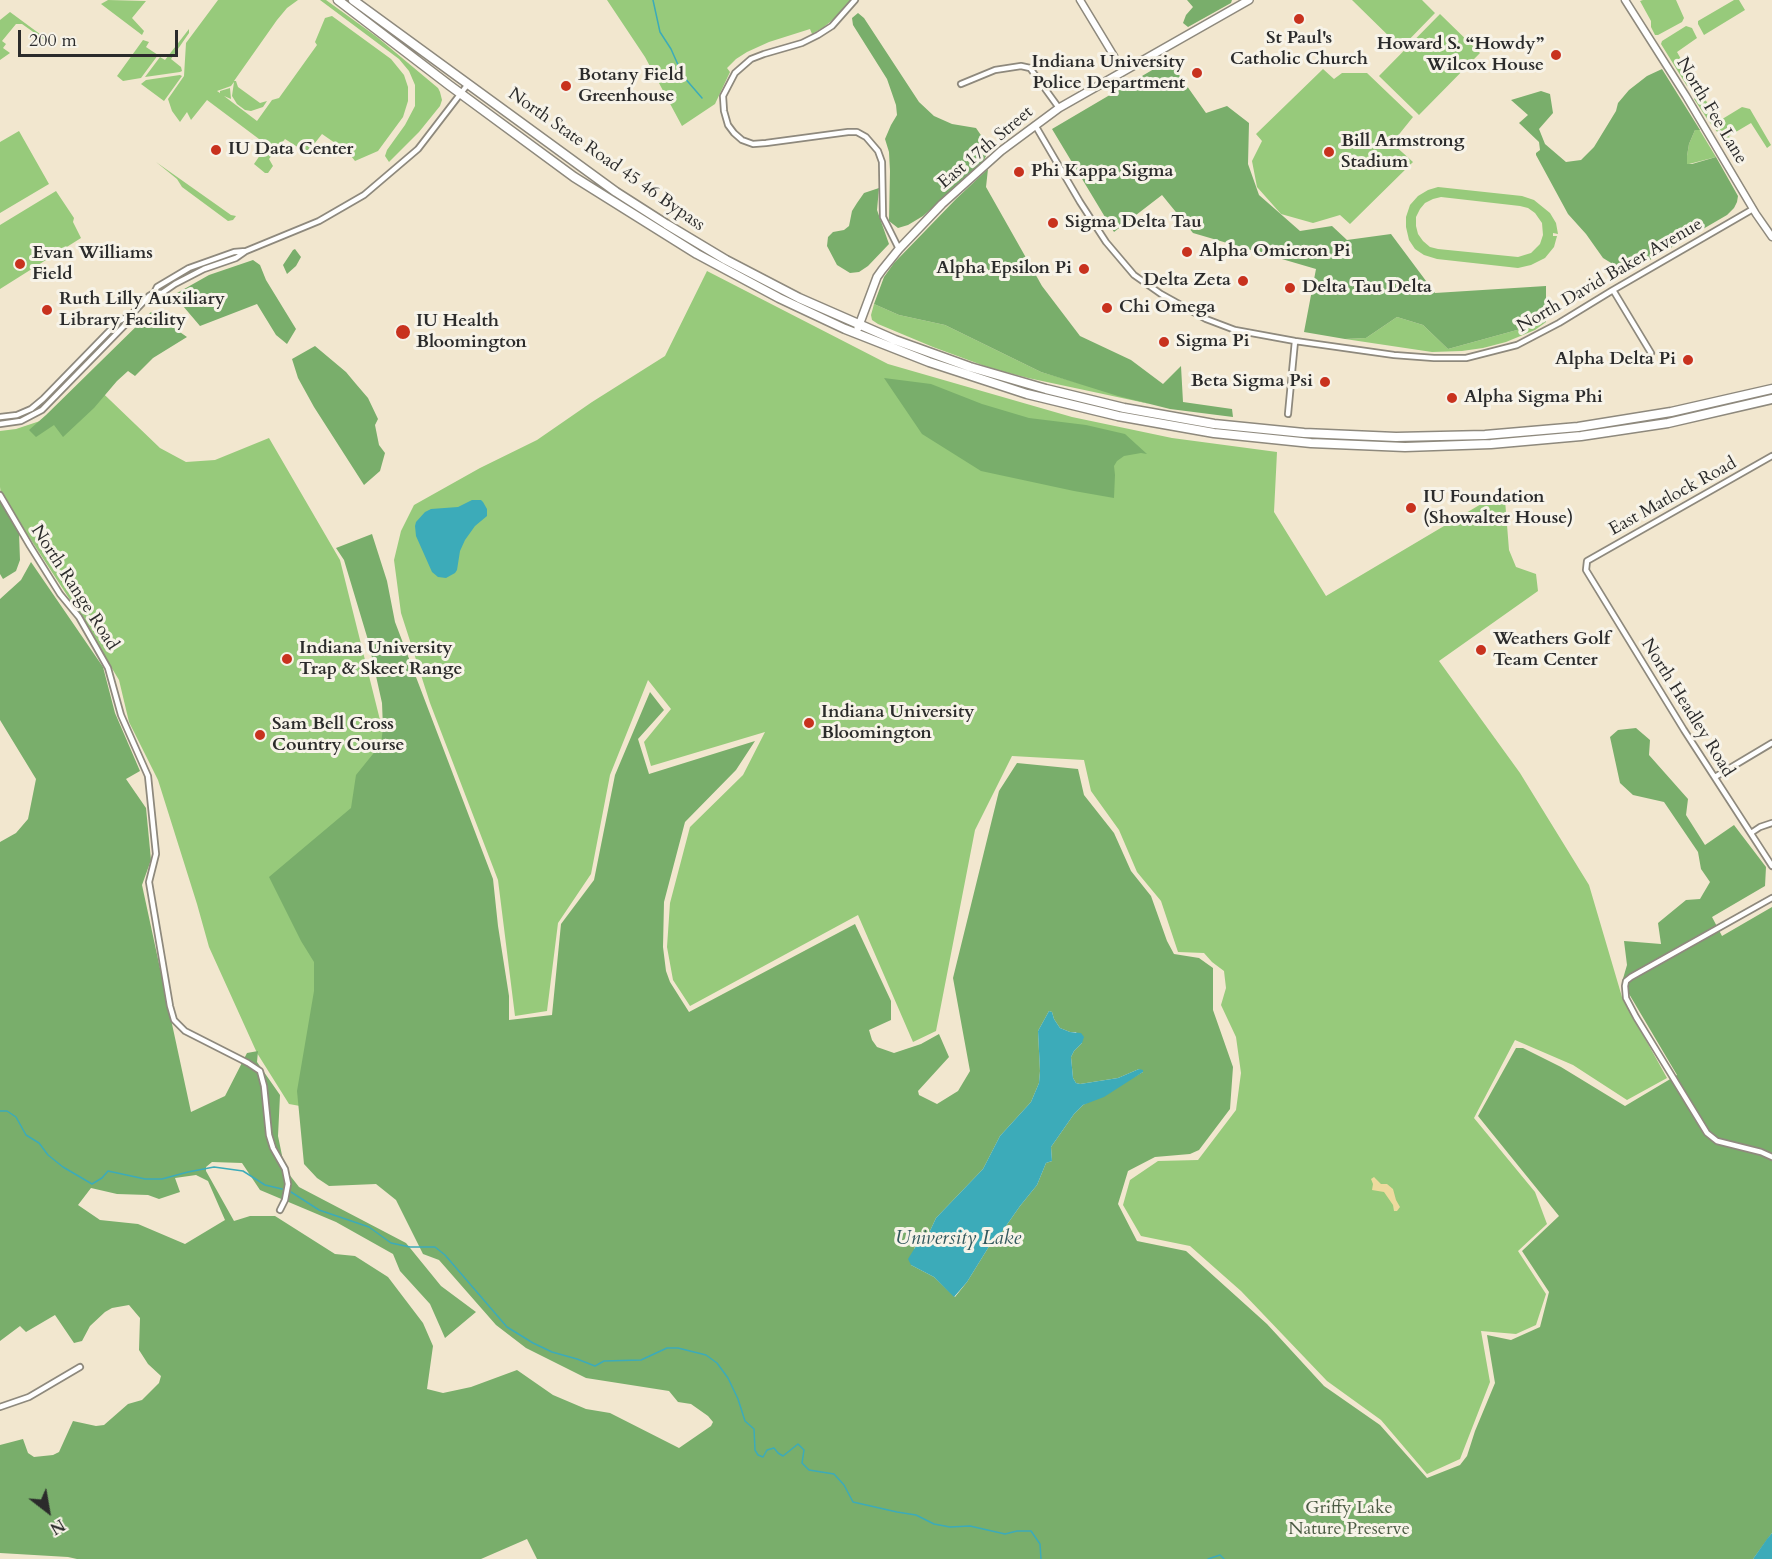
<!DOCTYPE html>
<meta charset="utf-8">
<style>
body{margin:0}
#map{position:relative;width:1772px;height:1559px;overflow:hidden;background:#f2e7cf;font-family:Cardo,serif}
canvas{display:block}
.north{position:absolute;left:18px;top:1481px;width:60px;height:60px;-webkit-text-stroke:4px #f7f3e8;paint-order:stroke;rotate:149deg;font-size:16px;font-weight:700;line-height:24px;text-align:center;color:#2b2b2b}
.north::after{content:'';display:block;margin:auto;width:21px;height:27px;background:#2b2b2b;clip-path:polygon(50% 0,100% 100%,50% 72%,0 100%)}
.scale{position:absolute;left:18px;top:30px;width:160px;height:27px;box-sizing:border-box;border:3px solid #2b2b2b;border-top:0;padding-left:8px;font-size:18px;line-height:21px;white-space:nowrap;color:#2b2b2b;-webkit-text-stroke:4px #f7f3e8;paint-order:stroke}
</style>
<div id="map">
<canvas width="1772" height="1559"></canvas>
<div class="north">N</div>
<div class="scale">200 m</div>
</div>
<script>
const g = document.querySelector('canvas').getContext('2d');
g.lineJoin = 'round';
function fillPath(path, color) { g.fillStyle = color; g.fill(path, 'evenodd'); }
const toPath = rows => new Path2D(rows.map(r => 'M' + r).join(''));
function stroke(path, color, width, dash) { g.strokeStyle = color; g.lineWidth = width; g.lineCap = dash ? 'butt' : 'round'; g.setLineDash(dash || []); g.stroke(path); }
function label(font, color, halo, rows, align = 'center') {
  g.font = font + ' Cardo,serif'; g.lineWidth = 6; g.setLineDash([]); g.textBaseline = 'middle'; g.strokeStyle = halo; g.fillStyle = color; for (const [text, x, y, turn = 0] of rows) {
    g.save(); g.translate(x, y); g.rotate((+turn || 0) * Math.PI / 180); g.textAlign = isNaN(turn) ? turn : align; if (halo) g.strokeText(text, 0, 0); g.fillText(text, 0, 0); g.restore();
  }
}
const green = toPath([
 [108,0,146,1,132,18,144,31,142,35,101,4],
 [218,0,298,0,287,8,277,20,234,81,236,81,238,87,260,103,267,101,263,107,251,111,245,110,237,104,232,96,234,82,231,86,217,91,220,93,220,91,230,88,231,99,224,96,257,121,272,100,279,98,317,45,315,42,325,18,332,16,391,59,404,75,408,87,408,101,403,117,378,151,355,161,348,152,322,134,307,153,285,139,269,159,273,166,268,173,265,173,254,164,267,145,207,100,191,120,187,112,180,122,172,111,168,99,184,76,186,43],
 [320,0,326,0,377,37,438,88,440,92,442,100,440,106,419,132,389,162,385,156,387,150,405,125,415,106,415,85,409,71,399,59],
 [607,0,851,0,837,16,824,27,812,34,810,29,769,42,747,52,736,59,727,68,730,72,715,104,682,126,645,57],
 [1352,0,1422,0,1435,13,1401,48],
 [1643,0,1676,0,1684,18,1682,22,1658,35,1655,35,1651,27,1651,21,1640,1],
 [1734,0,1739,0,1745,10,1704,35,1698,24,1698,21],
 [10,12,48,40,46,41,22,24,16,24,2,41,6,44,3,48,10,53,0,60,0,20],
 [1440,14,1480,53,1419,115,1379,76],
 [1686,26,1692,28,1697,38,1677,52,1693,80,1693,85,1691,87,1687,86,1661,44,1662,41],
 [189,29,189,33,171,59,181,67,182,71,180,72,145,77,160,57,165,60],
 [143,40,149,42,146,47,158,55,141,78,123,81,117,76],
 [1323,69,1334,79,1342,73,1367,73,1413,117,1392,143,1413,162,1350,224,1340,215,1313,223,1281,214,1257,187,1252,161,1262,141,1256,134],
 [180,75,182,76,164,101,141,84,146,80],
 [1698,95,1703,96,1719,121,1742,107,1750,109,1771,145,1767,148,1751,123,1729,136,1741,157,1724,141,1708,120,1694,99],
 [1699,129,1716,157,1689,164,1687,164,1687,156,1689,144,1695,130],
 [19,131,49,184,0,213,0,142],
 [156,162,231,215,236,216,233,220,228,221,182,187,177,179],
 [1438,187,1522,196,1534,200,1550,213,1556,223,1558,234,1553,233,1553,236,1557,236,1554,247,1545,258,1531,265,1518,268,1437,259,1424,255,1415,249,1409,240,1406,227,1406,217,1410,205,1418,196,1428,190],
 [1441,197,1520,206,1528,208,1535,213,1542,223,1543,235,1540,244,1531,253,1518,257,1438,249,1430,247,1423,241,1418,234,1416,226,1416,217,1420,209,1425,203,1433,199],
 [56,191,74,218,73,222,81,238,0,289,0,225],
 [707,271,888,364,1072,417,1172,438,1277,452,1274,512,1326,596,1498,494,1505,500,1509,550,1516,567,1536,574,1538,591,1439,661,1520,773,1589,885,1622,997,1667,1078,1627,1100,1573,1065,1515,1040,1474,1118,1535,1192,1547,1224,1518,1251,1546,1294,1536,1325,1516,1334,1481,1331,1490,1382,1460,1459,1427,1474,1381,1420,1327,1381,1241,1291,1190,1246,1141,1236,1123,1205,1130,1180,1158,1161,1198,1160,1236,1110,1241,1073,1236,1037,1221,1005,1226,988,1224,971,1212,962,1204,953,1178,952,1161,901,1137,872,1119,830,1091,791,1084,760,1012,756,975,830,936,1031,913,1042,858,915,690,1006,673,980,667,947,670,903,690,827,743,775,765,732,651,766,644,742,671,709,648,680,610,775,591,874,558,923,547,1011,515,1016,498,880,430,703,401,613,394,560,401,531,414,505,480,468,537,440,592,402,665,356],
 [874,304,899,315,945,325,1041,372,1150,404,1028,378,990,368,933,347,878,324,872,320,871,315],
 [1397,317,1423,325,1448,349,1546,322,1535,330,1506,342,1483,348,1462,351,1432,352,1345,339,1366,338],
 [86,377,160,448,186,462,215,460,269,438,340,560,387,748,319,968,300,1106,289,1104,257,1053,209,947,197,904,158,780,129,722,119,680,76,609,1,494,0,487,0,431,16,429,46,419]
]);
const forest = toPath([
 [1187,0,1232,0,1231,3,1188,27,1183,23,1186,15,1193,7],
 [858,13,864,18,919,102,934,116,952,124,976,128,985,141,987,154,982,164,923,216,908,225,898,228,889,221,890,171,889,152,885,139,891,125,897,115,896,105,887,79,853,25,852,18],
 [1170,62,1206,113,1227,106,1249,123,1248,164,1259,195,1300,231,1332,226,1347,240,1391,234,1435,293,1546,286,1546,322,1448,349,1423,325,1397,317,1366,338,1345,339,1304,332,1316,269,1193,233,1162,195,1114,232,1052,129,1159,66],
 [1662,69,1700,130,1695,130,1689,144,1687,156,1687,164,1692,164,1716,157,1738,196,1737,202,1734,208,1727,215,1624,275,1621,269,1603,258,1586,234,1568,214,1536,155,1536,153,1540,150,1539,142,1519,123,1528,115,1511,100,1541,91,1550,94,1553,113,1539,129,1545,144,1566,162,1581,160,1594,147,1616,111,1618,103,1629,90,1647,76],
 [988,169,986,187,1042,286,1080,336,1131,360,1163,384,1181,366,1183,402,1232,409,1233,417,1170,409,1118,396,1041,372,945,325,899,315,874,304,884,277,894,263,957,198],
 [879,188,877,210,889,244,868,266,859,272,850,273,837,265,827,246,828,237,833,232,844,230,849,226,852,211,857,203,864,193],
 [295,249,301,257,296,266,287,274,283,265,293,250],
 [253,260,260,265,266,280,296,329,287,344,276,335,257,304,200,326,183,306,170,297,209,275],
 [151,312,187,337,153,358,135,376,128,371,117,381,94,408,63,437,54,425,36,437,29,430,46,415],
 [315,346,346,372,356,384,368,398,378,419,375,425,379,445,385,453,380,471,364,485,314,407,298,378,292,359],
 [884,378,931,384,982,404,1029,418,1086,425,1125,434,1147,454,1141,453,1124,456,1117,461,1114,466,1115,475,1114,498,1074,491,981,471,922,434],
 [0,501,19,533,20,560,16,571,3,579,0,574],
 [372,534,387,581,395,622,493,879,498,926,509,996,509,1020,552,1015,561,924,594,880,615,775,650,692,664,710,638,739,649,774,755,741,736,770,685,822,664,902,663,947,666,971,670,982,689,1012,855,924,891,1001,891,1020,869,1030,872,1040,877,1047,894,1053,921,1044,939,1034,949,1057,918,1091,919,1095,937,1104,958,1091,970,1071,953,978,999,791,1017,763,1078,769,1084,795,1114,833,1131,871,1151,896,1167,941,1174,954,1199,958,1213,968,1213,1010,1233,1067,1230,1109,1199,1150,1190,1154,1155,1157,1128,1171,1118,1204,1137,1241,1186,1251,1267,1324,1324,1386,1380,1425,1427,1478,1460,1465,1467,1456,1475,1431,1495,1383,1487,1335,1511,1340,1540,1327,1549,1292,1522,1251,1559,1216,1478,1116,1516,1048,1523,1048,1561,1067,1625,1106,1677,1075,1622,982,1627,965,1624,941,1661,944,1658,923,1686,900,1700,899,1710,882,1701,869,1698,852,1664,802,1633,795,1620,783,1610,737,1618,730,1636,728,1650,740,1649,755,1688,799,1686,815,1705,845,1734,825,1766,867,1765,886,1712,917,1722,936,1772,907,1772,1533,1753,1559,537,1559,527,1539,481,1559,77,1559,68,1557,0,1553,0,1445,23,1439,28,1453,34,1457,53,1455,59,1452,73,1421,96,1426,104,1425,128,1404,142,1400,159,1383,161,1376,148,1364,139,1350,140,1318,129,1305,112,1308,105,1312,90,1326,82,1341,74,1343,55,1315,26,1332,20,1326,0,1341,0,842,16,833,28,819,36,779,0,720,0,599,21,580,31,562,103,667,115,713,140,771,126,779,146,808,151,860,142,885,191,1112,225,1096,247,1053,258,1051,257,1062,280,1095,278,1136,284,1165,285,1169,299,1187,406,1243,441,1286,476,1312,445,1338,430,1304,400,1271,393,1254,336,1222,260,1190,242,1163,212,1162,206,1167,206,1171,234,1221,250,1216,275,1216,335,1254,355,1256,388,1277,423,1323,433,1346,427,1389,443,1393,471,1387,517,1370,553,1395,586,1409,610,1413,679,1448,711,1426,713,1422,708,1416,691,1404,678,1402,669,1391,586,1378,526,1348,496,1325,439,1260,423,1254,396,1200,376,1184,329,1186,317,1178,304,1164,297,1091,314,991,314,962,301,941,269,877,351,808,356,775,381,744,383,728,382,703,368,640,344,560,336,548],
 [1049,1011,1052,1012,1054,1019,1060,1028,1070,1032,1076,1032,1082,1043,1074,1051,1071,1057,1073,1078,1076,1083,1080,1084,1118,1078,1139,1069,1143,1072,1083,1105,1074,1114,1051,1147,1052,1161,1046,1163,1037,1185,1020,1206,999,1236,993,1240,967,1282,955,1297,934,1277,911,1265,915,1246,929,1233,936,1218,983,1169,1000,1136,1031,1102,1039,1083,1040,1071,1038,1031],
 [196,1175,208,1181,225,1220,185,1244,138,1224,100,1220,78,1205,91,1188,117,1194,148,1195,159,1199,180,1192,175,1178]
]);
const sand = toPath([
 [1374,1177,1381,1184,1387,1184,1393,1189,1396,1200,1400,1207,1397,1211,1394,1211,1393,1205,1384,1192,1372,1190,1373,1184,1371,1179]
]);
const water = toPath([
 [472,500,481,500,483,502,487,509,487,516,475,526,465,540,460,551,457,570,455,573,446,578,438,577,432,572,416,536,415,526,416,522,425,512,431,509,458,507],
 [1049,1011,1052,1012,1054,1019,1060,1028,1070,1032,1081,1033,1084,1037,1082,1043,1074,1051,1071,1057,1073,1078,1076,1083,1080,1084,1118,1078,1139,1069,1143,1070,1143,1072,1104,1097,1083,1105,1074,1114,1051,1147,1052,1161,1046,1163,1037,1185,1020,1206,999,1236,993,1240,967,1282,954,1297,934,1277,911,1265,908,1259,916,1246,929,1233,936,1218,983,1169,1000,1136,1031,1102,1039,1083,1040,1071,1038,1031],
 [1772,1533,1772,1559,1753,1559,1767,1539]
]);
const stream = toPath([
 [653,0,660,32,671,49,683,76,702,98],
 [0,1111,7,1111,16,1117,26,1135,39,1143,48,1155,63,1167,92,1184,102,1178,108,1171,145,1179,162,1179,188,1172,214,1167,243,1171,265,1185,282,1189],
 [291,1192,319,1210,369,1227,391,1243,410,1247,435,1247,445,1255,507,1327,533,1343,552,1352,577,1359,595,1366,604,1361,641,1360,667,1348,678,1348,706,1355,717,1363,728,1378,738,1399,745,1421,754,1429,755,1450,758,1455,763,1457,767,1450,774,1448,778,1453,783,1456,798,1444,804,1450,802,1463,809,1470,834,1474,844,1485,853,1502,897,1512,916,1515,934,1524,950,1527,970,1526,1005,1534,1017,1531,1031,1531,1040,1544,1041,1559],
 [1208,1559,1220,1555,1224,1559]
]);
const minor = toPath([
 [855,0,832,26,818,35,802,43,764,54,751,59,735,73,723,96,724,111,728,125,734,133,742,140,753,144,766,143,848,132,857,132,866,137,878,151,882,162,883,217,899,249],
 [961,84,995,70,1021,66,1030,68,1059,108],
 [1035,125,1080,202,1106,242,1134,275,1161,294,1206,319,1235,330,1295,341,1394,355,1434,358,1466,358,1517,345,1559,323,1613,290,1753,209],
 [1613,290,1651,353],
 [154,293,157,287,189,268,234,252,246,251],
 [1288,414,1295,341],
 [0,417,17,415,31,409,43,399,119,321,131,315],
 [0,424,21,421,42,410,124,326,131,315,149,296,154,293,162,293,175,284,204,269,236,258,246,251,319,221,364,195,418,149,468,84],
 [1772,456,1587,561,1586,570,1684,730,1772,866],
 [0,495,30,546,60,594,79,617,108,668,121,715,148,776,156,854,149,882,170,1006,174,1020,185,1031,248,1063,260,1071,264,1086,269,1135,273,1148,285,1169,288,1184,285,1200,280,1210],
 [1715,777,1772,743],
 [1751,833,1760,827,1772,823],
 [1772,898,1631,977,1626,981,1625,986,1626,998,1636,1017,1707,1133,1717,1141,1761,1152,1772,1157],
 [0,1407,29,1397,80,1367]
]);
const tertiary = toPath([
 [1080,0,1123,71],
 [1625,0,1686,96,1756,214,1772,237]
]);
const secondary = toPath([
 [858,328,877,277,882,270,899,249,942,204,1001,151,1059,108,1249,0]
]);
const trunk = toPath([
 [338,0,449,85,574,177,697,254,779,298,845,329,929,362,1027,394,1118,416,1214,433,1311,443,1405,447,1491,444,1581,436,1668,423,1772,399],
 [353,0,616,192,666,224,726,260,799,298,895,340,970,367,1046,389,1124,408,1214,424,1304,433,1396,437,1485,435,1578,427,1671,412,1772,389]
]);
const markers = [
 [1299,19,6,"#c8321e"],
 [1556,55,6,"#c8321e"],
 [1197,73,6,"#c8321e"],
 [566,86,6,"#c8321e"],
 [216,150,6,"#c8321e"],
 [1329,152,6,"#c8321e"],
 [1019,172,6,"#c8321e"],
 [1053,223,6,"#c8321e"],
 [1187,252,6,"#c8321e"],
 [20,264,6,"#c8321e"],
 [1084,269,6,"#c8321e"],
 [1243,281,6,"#c8321e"],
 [1290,288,6,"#c8321e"],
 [1107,308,6,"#c8321e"],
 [47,310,6,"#c8321e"],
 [403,332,8,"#c8321e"],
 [1164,342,6,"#c8321e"],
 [1688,360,6,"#c8321e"],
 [1325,382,6,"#c8321e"],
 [1452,398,6,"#c8321e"],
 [1411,508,6,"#c8321e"],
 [1481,650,6,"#c8321e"],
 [287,659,6,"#c8321e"],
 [809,723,6,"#c8321e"],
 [260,735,6,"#c8321e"]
];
const poiNames = [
 ["St Paul's",1299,39,"center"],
 ["Catholic Church",1299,60,"center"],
 ["Howard S. “Howdy”",1544,45,"right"],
 ["Wilcox House",1544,66,"right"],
 ["Indiana University",1185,63,"right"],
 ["Police Department",1185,84,"right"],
 ["Botany Field",578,76],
 ["Greenhouse",578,97],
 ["Bill Armstrong",1341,142],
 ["Stadium",1341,163],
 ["IU Data Center",228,150],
 ["Phi Kappa Sigma",1031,172],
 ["Sigma Delta Tau",1065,223],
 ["Alpha Omicron Pi",1199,252],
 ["Evan Williams",32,254],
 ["Field",32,275],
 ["Alpha Epsilon Pi",1072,269,"right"],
 ["Delta Zeta",1231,281,"right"],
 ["Delta Tau Delta",1302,288],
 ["Ruth Lilly Auxiliary",59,300],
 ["Library Facility",59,321],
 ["Chi Omega",1119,308],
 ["IU Health",416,322],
 ["Bloomington",416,343],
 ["Sigma Pi",1176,342],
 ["Alpha Delta Pi",1676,360,"right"],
 ["Beta Sigma Psi",1313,382,"right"],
 ["Alpha Sigma Phi",1464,398],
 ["IU Foundation",1423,498],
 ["(Showalter House)",1423,519],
 ["Weathers Golf",1493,640],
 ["Team Center",1493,661],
 ["Indiana University",299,649],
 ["Trap & Skeet Range",299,670],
 ["Indiana University",821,713],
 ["Bloomington",821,734],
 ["Sam Bell Cross",272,725],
 ["Country Course",272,746]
];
const streetNames = [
 ["North Fee Lane",1711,111,59],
 ["East 17th Street",986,148,-40],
 ["North State Road 45 46 Bypass",606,160,35],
 ["North David Baker Avenue",1610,276,-30],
 ["East Matlock Road",1673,497,-29],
 ["North Range Road",74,588,57],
 ["North Headley Road",1687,708,58]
];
const parkNames = [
 ["Griffy Lake",1349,1509],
 ["Nature Preserve",1349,1530]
];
const waterNames = [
 ["University Lake",958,1239]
];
fillPath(green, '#97ca7b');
fillPath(forest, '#79ae6b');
fillPath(sand, '#eeda9e');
fillPath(water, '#3cabb9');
stroke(stream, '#3cabb9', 1.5);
stroke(minor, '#8e897d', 8);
stroke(tertiary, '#8e897d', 9);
stroke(secondary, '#8e897d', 10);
stroke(trunk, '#8e897d', 11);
stroke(minor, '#fff', 4.5);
stroke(tertiary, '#fff', 6);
stroke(secondary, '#fff', 7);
stroke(trunk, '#fff', 8);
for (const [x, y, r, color] of markers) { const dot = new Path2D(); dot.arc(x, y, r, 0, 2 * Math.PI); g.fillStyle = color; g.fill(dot); stroke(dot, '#f7f3e8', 2); }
label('bold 18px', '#2b2b2b', '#f7f3e8', poiNames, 'left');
label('18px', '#2b2b2b', '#f7f3e8', streetNames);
label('18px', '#4b5b43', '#f7f3e8', parkNames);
label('italic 20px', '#31585d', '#f7f3e8', waterNames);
</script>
